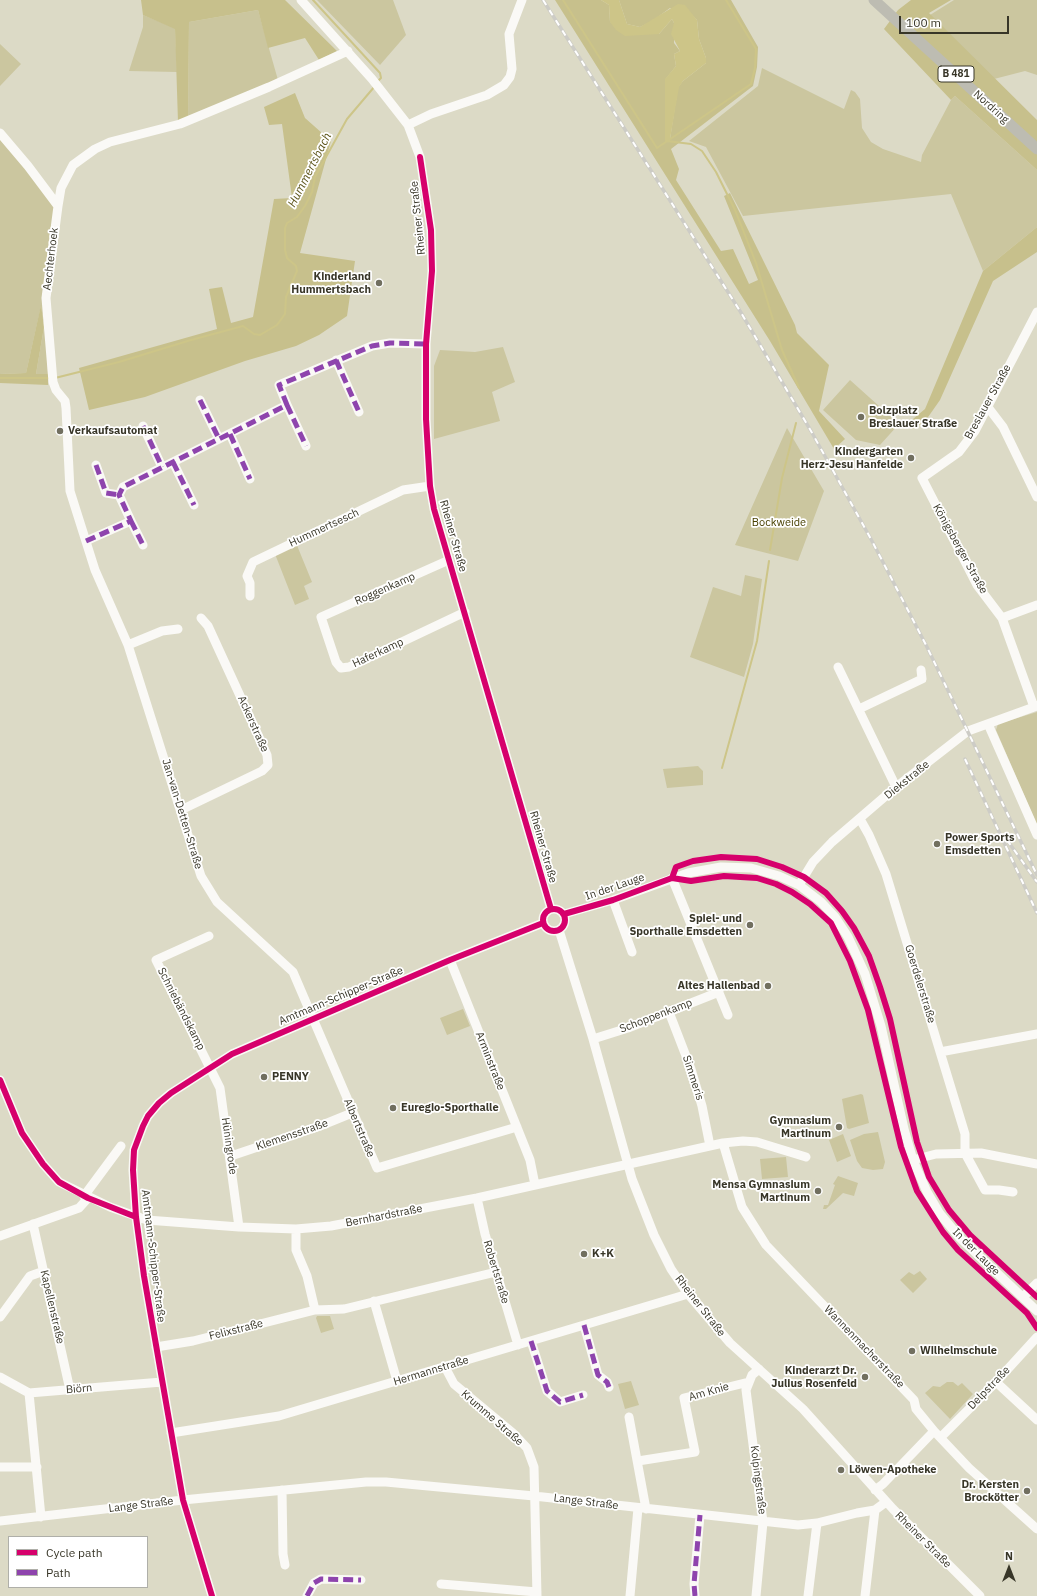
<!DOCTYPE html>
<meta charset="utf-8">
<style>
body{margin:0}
#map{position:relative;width:1037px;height:1596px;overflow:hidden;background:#dcdac6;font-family:"IBM Plex Sans",sans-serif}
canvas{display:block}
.legend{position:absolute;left:8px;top:1536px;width:140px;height:52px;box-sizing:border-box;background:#fff;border:1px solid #afafa9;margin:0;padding:5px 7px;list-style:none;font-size:12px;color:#383628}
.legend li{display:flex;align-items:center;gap:8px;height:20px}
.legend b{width:20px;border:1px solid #afafa9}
.north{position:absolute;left:989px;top:1548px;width:40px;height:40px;-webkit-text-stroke:3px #fff;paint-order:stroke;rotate:0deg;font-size:11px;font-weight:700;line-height:16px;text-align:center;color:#383628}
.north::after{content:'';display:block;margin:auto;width:14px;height:18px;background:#383628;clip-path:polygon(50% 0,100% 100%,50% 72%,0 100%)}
.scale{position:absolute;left:899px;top:16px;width:110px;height:18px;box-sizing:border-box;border:2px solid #383628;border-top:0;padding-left:5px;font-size:12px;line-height:14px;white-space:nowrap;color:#383628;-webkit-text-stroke:3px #fff;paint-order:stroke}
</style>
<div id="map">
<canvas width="1037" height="1596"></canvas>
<ul class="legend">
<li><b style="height:5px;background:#d6006c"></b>Cycle path</li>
<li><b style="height:5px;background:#8e44ad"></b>Path</li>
</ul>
<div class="north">N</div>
<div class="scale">100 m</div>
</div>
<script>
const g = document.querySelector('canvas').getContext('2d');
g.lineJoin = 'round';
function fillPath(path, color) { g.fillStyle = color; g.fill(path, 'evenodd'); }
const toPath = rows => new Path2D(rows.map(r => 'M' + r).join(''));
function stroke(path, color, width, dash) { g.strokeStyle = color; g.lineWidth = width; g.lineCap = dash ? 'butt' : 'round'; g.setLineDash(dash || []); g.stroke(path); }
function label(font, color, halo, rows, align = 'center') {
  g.font = font + ' "IBM Plex Sans",sans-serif'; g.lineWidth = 3.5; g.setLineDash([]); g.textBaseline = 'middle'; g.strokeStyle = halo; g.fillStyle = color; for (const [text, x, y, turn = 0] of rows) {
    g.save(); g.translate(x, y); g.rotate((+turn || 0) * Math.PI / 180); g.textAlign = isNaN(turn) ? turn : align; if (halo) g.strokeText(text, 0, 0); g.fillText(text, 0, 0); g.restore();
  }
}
const green = toPath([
 [317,0,393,0,406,35,380,65],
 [954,0,1037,0,1037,75,1025,71,994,79,930,15],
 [258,10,278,80,188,118,189,22],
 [143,15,175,28,177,72,129,71,143,27],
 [0,44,21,64,0,86],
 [762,68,844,109,851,90,855,92,860,99,862,128,871,142,883,149,921,162,922,155,951,100,955,96,1037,170,1037,227,983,271,951,194,743,216,706,147,689,141,758,86],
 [0,138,28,169,55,208,44,297,48,374,36,374,44,327,41,306,26,373,0,374],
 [503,347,515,382,492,392,500,421,434,439,434,366,440,350,475,352],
 [850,380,899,424,880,445,856,440,823,410],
 [787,428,824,491,798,561,735,545],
 [296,543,312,582,304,586,309,599,295,605,275,554],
 [745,575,762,579,753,644,744,677,690,657,713,587,741,596],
 [1037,712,1037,825,996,730,998,724],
 [698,766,703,771,703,785,667,788,663,769],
 [463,1009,470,1026,447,1035,440,1018],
 [861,1094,863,1095,869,1123,849,1129,847,1128,842,1099],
 [878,1132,885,1162,883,1169,873,1170,862,1168,857,1161,850,1140,864,1134],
 [843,1134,851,1156,837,1162,829,1140],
 [786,1157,788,1177,762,1179,760,1159],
 [838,1176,858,1183,854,1196,843,1193,826,1209,823,1209,824,1205,828,1205,835,1185,833,1184],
 [920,1271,927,1279,913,1293,900,1280,909,1272,914,1275],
 [317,1316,330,1316,334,1329,321,1333,316,1318],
 [631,1381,639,1405,625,1409,618,1384],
 [947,1382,953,1382,958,1386,962,1383,973,1394,950,1419,925,1393,933,1386,940,1387]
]);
const forest = toPath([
 [141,0,285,0,337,51,319,60,305,38,268,48,258,10,189,22,188,118,178,122,175,29,143,15],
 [555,0,601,0,609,5,610,22,659,34,672,19,674,23,674,43,680,51,674,54,676,66,665,80,666,142,670,139,678,87,683,81,706,63,706,58,699,39,697,20,693,16,670,8,651,22,640,27,627,24,619,0,731,0,758,47,757,67,753,86,671,149,679,169,676,180,721,251,733,249,749,284,758,280,724,196,730,193,795,325,797,333,829,365,819,411,845,439,834,449,770,341],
 [911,0,951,0,929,13,1037,120,1037,170,955,96,951,100,884,29,898,10],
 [295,93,305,118,331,141,300,253,355,261,347,316,319,335,296,346,245,361,145,397,89,410,79,368,217,329,209,289,222,287,231,323,253,317,274,199,292,198,282,124,269,125,264,107],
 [1037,227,1037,252,993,281,940,400,926,420,913,429,907,424,925,409,983,271],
 [41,305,44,327,36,374,48,374,48,385,0,383,0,374,26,373]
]);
const water = toPath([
 [601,0,619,0,627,24,640,27,678,4,685,5,697,20,699,39,706,58,706,63,683,81,679,87,670,139,665,142,665,79,676,66,674,54,680,51,671,34,674,23,672,19,659,34,625,36,616,30,610,22,609,5]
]);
const stream = toPath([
 [313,0,380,73,381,78,377,82],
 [563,0,657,148,751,84,755,68,756,49,726,0],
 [667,141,691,144,702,151,716,172,735,210,756,263,782,350,799,388],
 [0,378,51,378],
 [55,378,119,362,191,340,243,326,254,334,260,335,277,325,285,314,286,297,297,271,296,266,287,258,285,250,285,228,287,223,297,217,305,206,312,192,315,177,347,119,375,86],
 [770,550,782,478,796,423],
 [722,768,757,641,769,561]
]);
const minor = toPath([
 [301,0,372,79,408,125,420,157,431,230,432,271,426,344,426,419,430,486,434,509,551,909],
 [408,125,431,114,487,95,504,85,510,77,512,69,509,34,522,0],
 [0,133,28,166,58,206,46,298,53,382,56,390,65,401,66,408,70,491,95,570,128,645,201,876,217,902,293,972,377,1168,517,1127],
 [58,206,61,188,73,165,95,149,110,142,180,124,269,87,348,51],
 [336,360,359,412],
 [200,400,219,439],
 [287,405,306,446],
 [987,406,1003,427,1037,497],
 [143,426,162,467],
 [230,434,250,479],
 [173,462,194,505],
 [96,465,106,493,119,495],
 [131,521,143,545],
 [86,541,131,521,119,495,123,487,287,405,279,385,372,346,390,343,426,344],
 [449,560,321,617,336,662,341,668,349,667,465,612],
 [250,596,250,583,247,576,253,562,403,490,430,486],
 [1002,618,1037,605],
 [128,645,162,631,178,629],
 [838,667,896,787],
 [1034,707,1002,618,977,585,922,478,959,452,975,431,1037,312],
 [859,709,922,679,921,670],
 [988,724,1037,835],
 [181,810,262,771,268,765,267,755,259,737,208,626,201,618],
 [860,819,869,835,886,874,965,1134,965,1153,985,1190,999,1190,1013,1192],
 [672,878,728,1015],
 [799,885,813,862,832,842,896,787,968,731,1037,706],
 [613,900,632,952],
 '543 920a11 11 0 1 1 22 0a11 11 0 1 1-22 0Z',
 [564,914,613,900,688,873,721,867,751,868,779,876,799,885,821,902,835,917,848,937,865,974,881,1026,904,1129,913,1160,927,1192,940,1214,960,1238,1037,1311],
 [559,930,593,1039,632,1179,654,1235,671,1269,688,1294,730,1343,803,1409,893,1509,980,1596],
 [209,936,156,960,220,1088,239,1227],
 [450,960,530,1160,535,1185],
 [669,1012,691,1069,702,1106,710,1146],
 [593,1039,628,1028,719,992],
 [940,1052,1037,1034],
 [0,1080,22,1133,43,1164,59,1182,110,1207,147,1220,239,1227,296,1229,331,1226,477,1198,723,1143,743,1141,757,1142,806,1157],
 [723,1143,742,1207,766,1245,914,1400,916,1409,934,1431,969,1468,1037,1529],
 [231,1156,320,1126,352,1113],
 [913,1160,936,1154,981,1153,1037,1164],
 [84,1196,121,1146],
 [477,1198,485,1234,518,1345],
 [33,1224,70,1390],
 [296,1229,296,1250,307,1276,315,1310],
 [0,1236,79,1208,88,1198],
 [1023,1297,1037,1283],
 [374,1301,397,1381],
 [0,1317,30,1276,44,1271],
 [584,1325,598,1375,607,1382,609,1387],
 [531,1341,547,1391,560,1402,583,1395],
 [156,1347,193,1341,315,1310,344,1309,496,1272],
 [445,1367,454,1384,514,1434,527,1448,534,1467,537,1596],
 [0,1377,29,1393,162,1382],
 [996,1382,1037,1420],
 [29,1393,41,1517],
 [629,1417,646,1509],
 [171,1433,279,1416,688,1294],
 [941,1437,996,1382,1037,1337],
 [638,1461,695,1452,684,1398,749,1382],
 [0,1467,37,1467],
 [282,1490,283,1554,285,1565],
 [875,1490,883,1484,934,1431],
 [0,1521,183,1500,366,1482,386,1482,534,1496,798,1525,817,1523,857,1513,875,1510,886,1502],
 [441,1584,537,1592],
 [212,1596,183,1500,144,1276,136,1217,133,1170,134,1150,143,1126,148,1116,159,1103,171,1093,232,1054,450,960,543,923],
 [307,1596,314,1583,321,1579,361,1580],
 [630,1596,638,1508],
 [695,1596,694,1584,700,1515],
 [756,1596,763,1522,746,1390,752,1375,759,1369],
 [808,1596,817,1523],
 [865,1596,875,1510]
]);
const major = toPath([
 [874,0,1037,149]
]);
const rail = toPath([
 [543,0,740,311,811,431,872,541,926,645,1037,875],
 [965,759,1037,913],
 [1007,840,1037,882]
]);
const quiet = toPath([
 [336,360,359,412],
 [200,400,219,439],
 [287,405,306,446],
 [143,426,162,467],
 [230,434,250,479],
 [173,462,194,505],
 [96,465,106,493,119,495],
 [131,521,143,545],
 [86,541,131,521,119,495,123,487,287,405,279,385,372,346,390,343,426,344],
 [584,1325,598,1375,607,1382,609,1387],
 [531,1341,547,1391,560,1402,583,1395],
 [307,1596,314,1583,321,1579,361,1580],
 [695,1596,694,1584,700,1515]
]);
const cycleway = toPath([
 [420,157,431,230,432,271,426,344,426,419,430,486,434,509,551,909],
 [672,878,691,881,724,876,757,878,776,884,792,892,810,904,831,923,850,961,868,1010,901,1147,917,1191,943,1232,958,1250,1027,1313,1037,1328],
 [672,878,676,867,693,861,721,857,757,859,782,867,804,877,826,893,842,911,854,928,869,956,880,987,890,1019,917,1142,929,1177,949,1210,970,1235,1037,1297],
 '543 920a11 11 0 1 1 22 0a11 11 0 1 1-22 0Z',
 [564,914,613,900,672,878],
 [0,1080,22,1133,43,1164,59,1182,88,1198,136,1217],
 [212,1596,183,1500,144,1276,136,1217,133,1170,134,1150,143,1126,148,1116,159,1103,171,1093,232,1054,450,960,543,923]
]);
const markers = [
 [379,283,4,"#716f5f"],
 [861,417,4,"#716f5f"],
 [60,431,4,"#716f5f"],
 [911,458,4,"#716f5f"],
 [937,844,4,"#716f5f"],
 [750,925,4,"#716f5f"],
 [768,986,4,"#716f5f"],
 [264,1077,4,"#716f5f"],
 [393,1108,4,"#716f5f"],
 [839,1127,4,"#716f5f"],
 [818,1191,4,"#716f5f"],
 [584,1254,4,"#716f5f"],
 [912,1351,4,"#716f5f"],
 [865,1377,4,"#716f5f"],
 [841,1470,4,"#716f5f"],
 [1027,1491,4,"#716f5f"]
];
const shields = [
 [956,74,36]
];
const shieldNames = [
 ["B 481",956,74]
];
const streetNames = [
 ["Nordring",991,107,42],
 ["Rheiner Straße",418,218,-96],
 ["Aechterhoek",51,259,-83],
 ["Breslauer Straße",988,402,-61],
 ["Hummertsesch",324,528,-25],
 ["Rheiner Straße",453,536,74],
 ["Königsberger Straße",960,549,61],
 ["Roggenkamp",385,589,-24],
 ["Haferkamp",378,653,-25],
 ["Ackerstraße",253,724,66],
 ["Diekstraße",907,780,-39],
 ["Jan-van-Detten-Straße",182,814,73],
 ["Rheiner Straße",543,847,74],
 ["In der Lauge",615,887,-19],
 ["Goerdelerstraße",920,984,73],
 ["Amtmann-Schipper-Straße",341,996,-23],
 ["Schniebändskamp",181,1009,63],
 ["Schoppenkamp",656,1016,-21],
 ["Arminstraße",490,1061,68],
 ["Simmeris",693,1078,72],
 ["Albertstraße",359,1128,67],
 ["Klemensstraße",292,1135,-19],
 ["Hüningrode",229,1146,82],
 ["Bernhardstraße",384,1216,-11],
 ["In der Lauge",976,1252,45],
 ["Amtmann-Schipper-Straße",153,1256,83],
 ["Robertstraße",496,1272,73],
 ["Rheiner Straße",700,1306,52],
 ["Kapellenstraße",52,1307,77],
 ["Felixstraße",236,1330,-14],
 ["Wannenmacherstraße",864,1347,46],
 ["Hermannstraße",431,1371,-17],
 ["Delpstraße",989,1388,-46],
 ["Biörn",79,1389,-5],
 ["Am Knie",709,1392,-16],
 ["Krumme Straße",492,1418,41],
 ["Kolpingstraße",758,1480,83],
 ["Lange Straße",586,1502,7],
 ["Lange Straße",141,1505,-7],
 ["Rheiner Straße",923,1540,45]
];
const poiNames = [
 ["Kinderland",371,277],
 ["Hummertsbach",371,290],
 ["Bolzplatz",869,411,"left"],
 ["Breslauer Straße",869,424,"left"],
 ["Verkaufsautomat",68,431,"left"],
 ["Kindergarten",903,452],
 ["Herz-Jesu Hanfelde",903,465],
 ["Power Sports",945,838,"left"],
 ["Emsdetten",945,851,"left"],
 ["Spiel- und",742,919],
 ["Sporthalle Emsdetten",742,932],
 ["Altes Hallenbad",760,986],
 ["PENNY",272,1077,"left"],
 ["Euregio-Sporthalle",401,1108,"left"],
 ["Gymnasium",831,1121],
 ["Martinum",831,1134],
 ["Mensa Gymnasium",810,1185],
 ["Martinum",810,1198],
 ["K+K",592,1254,"left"],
 ["Wilhelmschule",920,1351,"left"],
 ["Kinderarzt Dr.",857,1371],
 ["Julius Rosenfeld",857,1384],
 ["Löwen-Apotheke",849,1470,"left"],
 ["Dr. Kersten",1019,1485],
 ["Brockötter",1019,1498]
];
const parkNames = [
 ["Bockweide",779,523]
];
const waterNames = [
 ["Hummertsbach",310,170,-63]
];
fillPath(green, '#cbc69f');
fillPath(forest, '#c7c08c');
fillPath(water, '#cdc588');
stroke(stream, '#cdc588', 2);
stroke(minor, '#faf9f6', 9);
stroke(major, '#bdbcb2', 11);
stroke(rail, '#cdccc6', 3.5);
stroke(rail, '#fff', 2, [6]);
stroke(quiet, '#8e44ad', 5, [10, 5]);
stroke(cycleway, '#d6006c', 6);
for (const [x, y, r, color] of markers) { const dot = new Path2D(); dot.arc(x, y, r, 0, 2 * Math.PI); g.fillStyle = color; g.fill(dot); stroke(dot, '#fff', 1.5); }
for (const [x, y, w] of shields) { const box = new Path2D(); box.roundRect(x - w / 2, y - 8, w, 16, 3); g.fillStyle = '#fff'; g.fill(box); stroke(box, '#383628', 1); }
label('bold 10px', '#383628', null, shieldNames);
label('11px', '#383628', '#fff', streetNames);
label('bold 11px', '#383628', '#fff', poiNames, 'right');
label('11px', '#484000', '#fff', parkNames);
label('italic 12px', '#5d551a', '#fff', waterNames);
</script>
